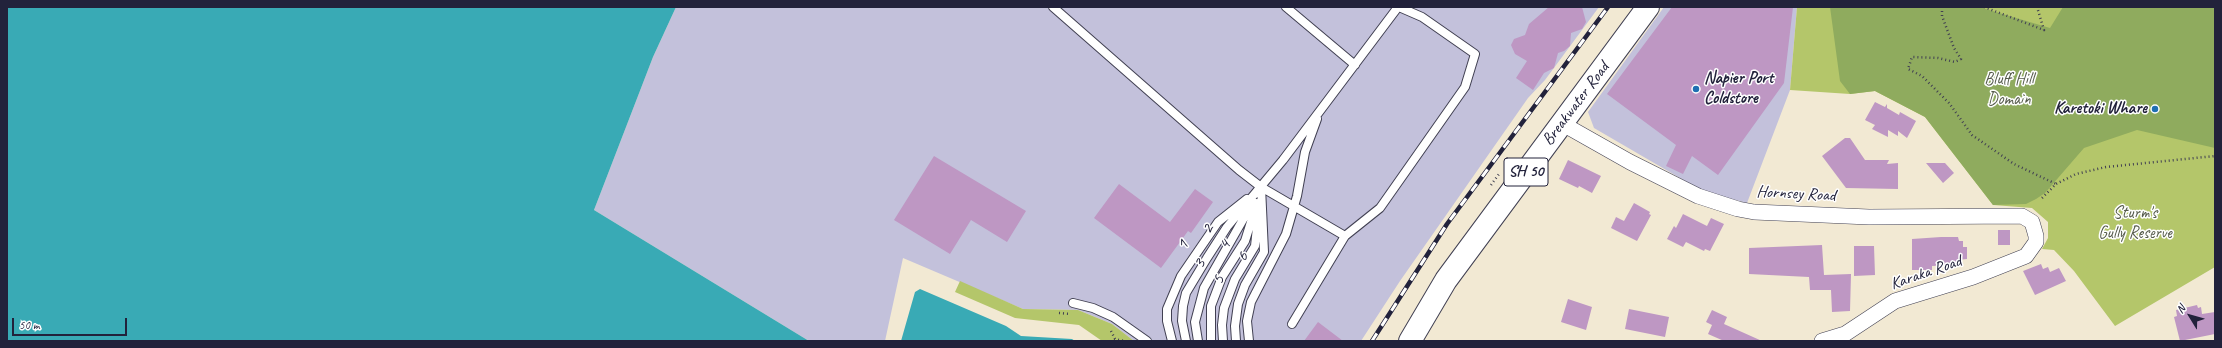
<!DOCTYPE html>
<style>
body{margin:0}
#map{position:relative;width:2222px;height:348px;overflow:hidden;background:#f2e9d3;font-family:Caveat,sans-serif}
canvas{display:block}
.frame{position:absolute;inset:0;border:8px solid #22223b;pointer-events:none}
.north{position:absolute;left:2170px;top:296px;width:40px;height:40px;-webkit-text-stroke:3px #fff;paint-order:stroke;rotate:307deg;font-size:11px;font-weight:700;line-height:16px;text-align:center;color:#22223b}
.north::after{content:'';display:block;margin:auto;width:14px;height:18px;background:#22223b;clip-path:polygon(50% 0,100% 100%,50% 72%,0 100%)}
.scale{position:absolute;left:12px;top:318px;width:115px;height:18px;box-sizing:border-box;border:2px solid #22223b;border-top:0;padding-left:5px;font-size:12px;line-height:14px;white-space:nowrap;color:#22223b;-webkit-text-stroke:3px #fff;paint-order:stroke}
</style>
<div id="map">
<canvas width="2222" height="348"></canvas>
<div class="frame"></div>
<div class="north">N</div>
<div class="scale">50 m</div>
</div>
<script>
const g = document.querySelector('canvas').getContext('2d');
g.lineJoin = 'round';
function fillPath(path, color) { g.fillStyle = color; g.fill(path, 'evenodd'); }
const toPath = rows => new Path2D(rows.map(r => 'M' + r).join(''));
function stroke(path, color, width, dash) { g.strokeStyle = color; g.lineWidth = width; g.lineCap = dash ? 'butt' : 'round'; g.setLineDash(dash || []); g.stroke(path); }
function label(font, color, halo, rows, align = 'center') {
  g.font = font + ' Caveat,sans-serif'; g.lineWidth = 3; g.setLineDash([]); g.textBaseline = 'middle'; g.strokeStyle = halo; g.fillStyle = color; for (const [text, x, y, turn = 0] of rows) {
    g.save(); g.translate(x, y); g.rotate((+turn || 0) * Math.PI / 180); g.textAlign = isNaN(turn) ? turn : align; if (halo) g.strokeText(text, 0, 0); g.fillText(text, 0, 0); g.restore();
  }
}
const industrial = toPath([
 [676,7,1599,7,1545,80,1528,98,1400,281,1361,341,1134,341,1112,324,1078,310,1023,309,903,258,885,341,809,341,594,210,653,57],
 [1664,7,1797,7,1790,90,1747,203,1704,192,1594,128,1588,112]
]);
const green = toPath([
 [1797,7,2215,7,2215,267,2115,326,2074,271,2054,250,2042,249,2048,238,2048,222,2032,208,1993,205,1925,117,1875,91,1850,94,1790,90],
 [960,281,1023,309,1078,310,1112,324,1134,341,1102,341,1079,325,1015,318,955,292]
]);
const forest = toPath([
 [1830,7,1979,7,2050,28,2063,7,2215,7,2215,148,2137,130,2084,148,2045,193,2036,199,2026,204,1993,205,1925,117,1875,91,1850,94,1840,81]
]);
const water = toPath([
 [7,7,676,7,653,57,594,210,809,341,7,341],
 [920,289,1006,326,1021,336,1072,339,1075,341,901,341,915,292]
]);
const building = toPath([
 [1549,7,1582,7,1586,22,1582,29,1571,33,1570,46,1564,51,1558,53,1554,68,1544,73,1533,90,1516,78,1527,61,1515,54,1511,45,1514,39,1525,35,1529,24],
 [1672,7,1793,7,1784,83,1718,175,1692,156,1683,174,1666,166,1676,145,1607,94],
 [1875,102,1885,107,1887,104,1887,108,1899,115,1900,112,1916,121,1907,138,1898,131,1898,136,1888,130,1888,137,1872,129,1875,125,1865,120],
 [1845,138,1850,138,1865,160,1889,160,1887,164,1898,163,1898,189,1846,188,1822,156],
 [934,156,1026,211,1007,242,971,220,950,254,894,220],
 [1568,160,1601,176,1592,193,1579,186,1578,188,1559,179],
 [1926,163,1945,163,1954,173,1943,183],
 [1119,184,1170,222,1195,189,1213,202,1191,233,1188,231,1161,268,1094,218],
 [1634,203,1650,212,1649,214,1651,215,1637,241,1611,228,1616,217,1624,221],
 [1683,214,1707,226,1711,218,1724,224,1710,251,1705,249,1704,251,1686,242,1683,247,1667,239,1674,226,1676,228],
 [1998,230,2010,230,2010,245,1998,245],
 [1941,237,1958,237,1959,241,1963,241,1963,247,1967,247,1967,259,1957,260,1957,265,1932,266,1932,270,1912,270,1912,239],
 [1822,245,1824,275,1851,274,1850,311,1832,312,1831,290,1810,290,1809,277,1749,274,1749,248],
 [1854,246,1874,246,1875,275,1854,276],
 [2041,264,2043,269,2048,267,2050,272,2059,268,2066,281,2035,295,2023,271],
 [1568,299,1592,307,1586,330,1561,322],
 [2197,305,2198,308,2201,307,2202,314,2215,312,2215,334,2180,341,2174,317,2177,316,2176,310],
 [1629,309,1669,317,1665,337,1625,329],
 [1712,310,1727,317,1724,324,1762,341,1724,341,1708,334,1712,325,1706,322],
 [1318,322,1343,341,1304,341]
]);
const path = toPath([
 [1942,7,1942,16,1954,48,1961,59,1955,62,1938,58,1912,57,1908,69,1922,76,1949,103,1972,135,2014,164,2056,184],
 [1984,7,2044,30,2037,7],
 [1491,185,1499,174],
 [2042,198,2056,184,2076,174,2106,167,2215,156],
 [1059,313,1070,314],
 [1111,331,1115,339,1124,341]
]);
const lane = toPath([
 [1053,7,1239,170,1261,187,1345,236],
 [1286,7,1355,65],
 [1073,303,1093,308,1113,317,1147,341],
 [1292,324,1345,236,1380,208,1465,87,1475,54,1422,17,1399,7],
 [1172,341,1167,321,1167,309,1181,276,1218,222,1247,199],
 [1186,341,1182,321,1183,306,1186,293,1207,258,1227,227,1283,160,1398,7],
 [1198,341,1195,322,1204,288,1253,202],
 [1211,341,1211,306,1222,277,1245,241,1257,203],
 [1223,341,1222,325,1224,308,1235,279,1255,246,1259,209],
 [1236,341,1235,326,1238,304,1245,285,1264,252,1261,187],
 [1249,341,1247,321,1251,302,1286,234,1297,196,1305,152,1317,119]
]);
const street = toPath([
 [1561,123,1630,162,1698,196,1738,209,1754,212,1869,217,2022,216,2032,222,2036,236,2036,242,2026,256,1973,277,1895,301,1845,334,1822,341]
]);
const highway = toPath([
 [1410,341,1446,280,1648,7]
]);
const rail = toPath([
 [1372,341,1447,224,1608,7]
]);
const markers = [
 [1696,89,4,"#1f6fb2"],
 [2155,109,4,"#1f6fb2"]
];
const shields = [
 [1526,172,44]
];
const shieldNames = [
 ["SH 50",1526,172]
];
const poiNames = [
 ["Napier Port",1704,79],
 ["Coldstore",1704,99],
 ["Karetoki Whare",2147,109,"right"]
];
const parkNames = [
 ["Bluff Hill",2009,80],
 ["Domain",2009,100],
 ["Sturm's",2135,214],
 ["Gully Reserve",2135,234]
];
const streetNames = [
 ["Breakwater Road",1576,104,-53],
 ["Hornsey Road",1796,194,3],
 ["2",1208,229,-56],
 ["1",1183,245,-55],
 ["4",1225,245,-57],
 ["6",1243,257,-59],
 ["3",1200,264,-61],
 ["Karaka Road",1926,273,-19],
 ["5",1219,280,-67]
];
fillPath(industrial, '#c3c1db');
fillPath(green, '#b4c66a');
fillPath(forest, '#8fab5e');
fillPath(water, '#39aab5');
fillPath(building, '#be97c3');
stroke(lane, '#414052', 10);
stroke(street, '#414052', 16);
stroke(highway, '#414052', 24);
stroke(path, '#414052', 2.5, [1, 3]);
stroke(lane, '#fff', 8);
stroke(street, '#fff', 15);
stroke(highway, '#fff', 22);
stroke(rail, '#22223b', 4.5);
stroke(rail, '#fff', 3, [9]);
for (const [x, y, r, color] of markers) { const dot = new Path2D(); dot.arc(x, y, r, 0, 2 * Math.PI); g.fillStyle = color; g.fill(dot); stroke(dot, '#fff', 1.5); }
for (const [x, y, w] of shields) { const box = new Path2D(); box.roundRect(x - w / 2, y - 14, w, 28, 3); g.fillStyle = '#fff'; g.fill(box); stroke(box, '#22223b', 1); }
label('bold 16px', '#22223b', null, shieldNames);
label('bold 17px', '#22223b', '#fff', poiNames, 'left');
label('17px', '#555b4b', '#fff', parkNames);
label('17px', '#22223b', '#fff', streetNames);
</script>
